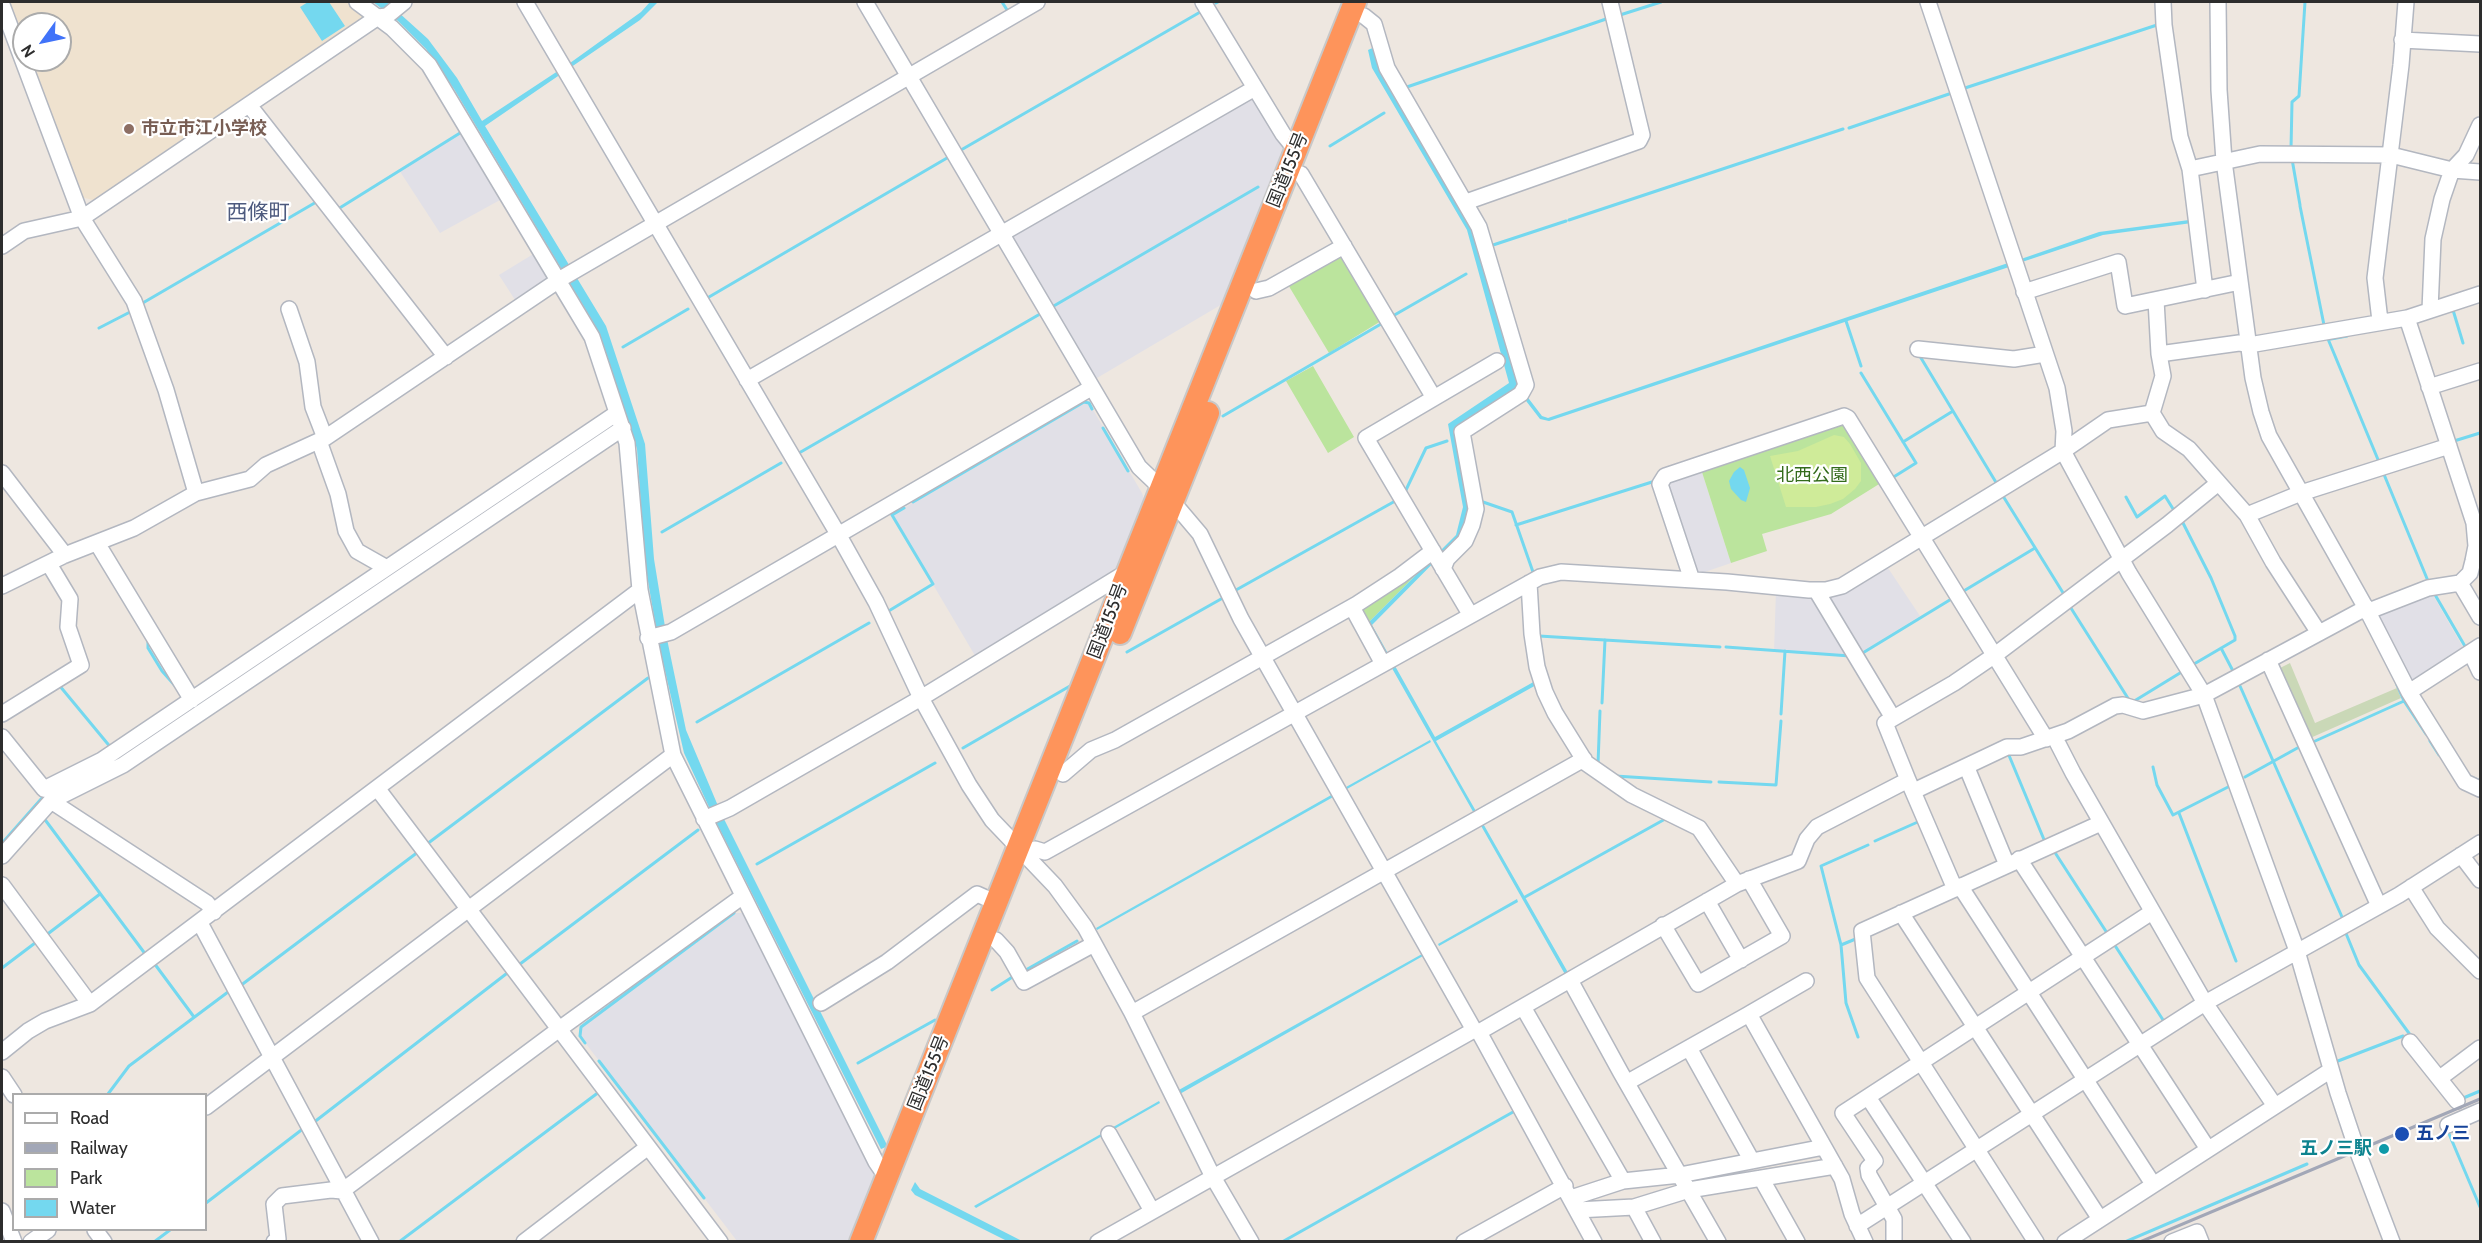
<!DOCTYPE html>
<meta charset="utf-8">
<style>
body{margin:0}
#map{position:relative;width:2482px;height:1243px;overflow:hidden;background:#eee7e0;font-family:Cabin,sans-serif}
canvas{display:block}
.frame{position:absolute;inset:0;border:3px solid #2d2d2d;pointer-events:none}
.legend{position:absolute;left:12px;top:1093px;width:195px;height:138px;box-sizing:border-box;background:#fff;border:2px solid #ababab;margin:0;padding:8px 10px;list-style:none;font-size:18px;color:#2d2d2d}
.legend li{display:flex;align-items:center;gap:12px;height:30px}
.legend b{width:30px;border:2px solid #ababab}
.north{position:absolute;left:12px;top:12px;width:60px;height:60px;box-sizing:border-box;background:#fff;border:2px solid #ababab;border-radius:50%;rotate:237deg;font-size:16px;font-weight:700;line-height:24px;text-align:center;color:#2d2d2d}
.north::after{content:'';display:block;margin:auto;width:21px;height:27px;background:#4173f9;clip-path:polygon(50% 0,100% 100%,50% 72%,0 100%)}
</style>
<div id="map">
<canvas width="2482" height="1243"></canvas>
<div class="frame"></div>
<ul class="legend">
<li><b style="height:8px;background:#fff"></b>Road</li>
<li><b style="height:8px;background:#a2a7b7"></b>Railway</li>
<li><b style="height:16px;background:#bbe49d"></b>Park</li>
<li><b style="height:16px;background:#74d8ef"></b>Water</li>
</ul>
<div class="north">N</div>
</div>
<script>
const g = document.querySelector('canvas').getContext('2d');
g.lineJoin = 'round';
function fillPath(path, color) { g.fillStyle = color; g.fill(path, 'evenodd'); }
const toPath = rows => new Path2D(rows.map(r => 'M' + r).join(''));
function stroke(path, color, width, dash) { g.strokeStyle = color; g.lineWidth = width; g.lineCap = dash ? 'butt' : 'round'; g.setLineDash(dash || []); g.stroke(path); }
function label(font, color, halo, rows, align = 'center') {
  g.font = font + ' Cabin,"Noto Sans JP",sans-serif'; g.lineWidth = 4.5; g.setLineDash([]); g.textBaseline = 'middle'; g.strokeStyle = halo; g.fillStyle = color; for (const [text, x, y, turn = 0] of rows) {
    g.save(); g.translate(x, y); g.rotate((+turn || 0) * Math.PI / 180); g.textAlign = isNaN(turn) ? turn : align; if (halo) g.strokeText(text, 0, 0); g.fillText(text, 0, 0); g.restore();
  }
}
const industrial = toPath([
 [1253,97,1283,145,1284,152,1224,303,1097,378,1090,376,1010,237],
 [460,133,500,200,440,233,399,170],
 [535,253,549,278,517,303,499,275],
 [1084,402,1089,403,1142,493,1145,502,1114,579,977,659,892,515],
 [1701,469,1731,563,1699,574,1694,570,1665,486,1670,479],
 [1886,565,1920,616,1858,654,1821,595],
 [1776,590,1817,595,1855,657,1774,652],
 [2430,590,2465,651,2412,682,2374,615],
 [734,913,744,913,878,1174,851,1241,737,1241,580,1036,581,1027]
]);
const education = toPath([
 [5,2,347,2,365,14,364,21,97,201,81,197,28,60,60,60,60,24,24,24,24,50]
]);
const green = toPath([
 [1342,254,1381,321,1329,353,1287,283],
 [1313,366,1354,437,1328,453,1286,381],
 [1842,421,1884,481,1831,514,1762,534,1767,551,1731,563,1701,469],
 [1433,558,1367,624,1356,608]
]);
const cemetery = toPath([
 [2290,663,2315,723,2397,688,2401,698,2308,739,2276,670]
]);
const pitch = toPath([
 [1834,435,1844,437,1850,444,1861,463,1861,481,1855,489,1843,499,1830,504,1816,507,1786,507,1770,456,1798,451]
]);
const water = toPath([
 [308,2,329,2,345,26,322,41,300,7],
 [373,2,387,2,428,39,457,78,482,121,570,63,641,12,650,2,658,2,640,20,485,126,606,326,645,444,654,559,667,639,686,730,721,813,887,1145,886,1147,881,1149,715,820,684,753,659,645,645,564,637,449,628,421,109,769,53,794,2,849,2,841,47,790,625,411,596,327,454,89,426,49,398,21],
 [1377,46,1477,226,1523,387,1458,428,1471,503,1462,534,1372,625,1435,737,1537,680,1538,684,1436,741,1570,976,1567,978,1367,624,1456,535,1463,507,1448,424,1509,383,1467,230,1372,68,1368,50],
 [2189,220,2192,223,2103,235,2022,262,2021,259,2099,232],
 [2008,263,2009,267,1549,421,1540,419,1523,397,1526,395,1542,416,1548,418],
 [1740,467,1744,470,1750,488,1746,502,1741,500,1731,489,1729,481,1734,472],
 [1430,740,1431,742,1347,789,1346,787],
 [1333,794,1335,796,1097,930,1096,928],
 [1517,899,1518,902,1439,946,1438,944],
 [1422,954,1423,956,1178,1095,1177,1091],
 [1159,1101,1160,1103,976,1208,974,1206],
 [915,1182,920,1189,1022,1241,1007,1241,915,1195,911,1190]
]);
const stream = toPath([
 [1002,2,1009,13],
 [1216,3,1218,2],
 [1620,15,1661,2],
 [1404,88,1609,18],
 [1965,88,2157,25],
 [1849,128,1949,94],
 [1330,146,1384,113],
 [2291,149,2292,102,2299,96,2305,2],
 [961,150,1202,11],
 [2292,159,2300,205],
 [2300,206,2324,325],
 [338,209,460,133],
 [1569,220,1843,129],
 [1490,246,1566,221],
 [709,297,947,158],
 [141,304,318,201],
 [1052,307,1258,187],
 [2451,311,2453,310,2463,343],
 [1391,317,1466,274],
 [1846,321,1861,366],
 [99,328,132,311],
 [2328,339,2379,462],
 [2331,339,2347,336],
 [623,347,688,309],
 [1918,353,1997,484],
 [1861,373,1916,463,1892,478],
 [1223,416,1381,324],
 [1103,428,1128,471],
 [2454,441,2480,433],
 [1903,442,1953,411],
 [799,453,1040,314],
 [2383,472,2428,581],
 [1405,492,1426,448,1447,441],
 [2003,496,2065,596],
 [2126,497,2137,517,2165,496,2175,512],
 [913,502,1084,402,1089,403,1092,409],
 [1483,502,1512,512,1533,572],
 [2182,521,2211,578,2235,636,2235,640,2194,664],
 [1516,525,1652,482],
 [662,532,781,463],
 [1236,590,1397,500],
 [1962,592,2035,548],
 [2434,593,2466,648],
 [2069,605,2131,703,2180,673],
 [887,612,933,584,892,515,904,508],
 [1539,636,1720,647],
 [148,638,148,648,162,671,177,688],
 [1726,647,1850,656],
 [2221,648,2233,671],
 [1127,652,1221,599],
 [1861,654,1953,598],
 [59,685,112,749],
 [2240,686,2342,917],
 [2404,701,2426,734],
 [1602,703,1605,640],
 [1781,714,1785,651],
 [697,722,869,623],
 [2430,741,2439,755],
 [2313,742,2404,701,2397,685],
 [963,748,1070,686],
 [2008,753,2045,842],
 [1598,764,1600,711],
 [2153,767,2157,785,2173,815,2230,786],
 [1615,776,1711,782],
 [2245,777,2301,746],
 [2473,778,2480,781],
 [1719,782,1776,785,1781,721],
 [2179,813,2236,961],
 [43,817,146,955],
 [1875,841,1920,821],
 [427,844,648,678],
 [2054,851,2109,936],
 [757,864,935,763],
 [1525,897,1667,818],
 [2345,931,2359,965,2411,1036],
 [45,936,100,894],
 [2114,944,2165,1023],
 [1841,945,1858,938],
 [154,963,194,1017],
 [520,964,698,830],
 [2,968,39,940],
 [1024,971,1077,941],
 [240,986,418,852],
 [992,990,1014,976],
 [1858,1037,1846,1003,1841,945,1821,866,1868,845],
 [585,1043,580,1036,581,1027,734,913],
 [599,1061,704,1198],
 [2338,1061,2403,1036],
 [858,1063,935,1020],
 [108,1094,129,1066,228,992],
 [2461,1099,2480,1091],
 [313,1123,506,974],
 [2447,1129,2480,1207],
 [206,1203,304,1128],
 [154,1242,170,1230],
 [399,1242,599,1092],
 [1282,1242,1513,1112],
 [2125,1242,2307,1164]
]);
const minor = toPath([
 [357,2,392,28,429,65,592,337,627,443,640,590,673,755,876,1162,887,1178],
 [525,2,838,534,876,602,921,698,969,785,992,820,1055,886,1085,927,1132,1013,1213,1177,1251,1242],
 [865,2,1139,467,1161,488,1200,534,1241,619,1474,1030,1479,1032,1594,1242],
 [1203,2,1283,134,1296,150],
 [1928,2,2057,388,2064,431,2063,451,2129,573,2204,695,2297,951,2338,1093,2357,1150,2392,1242],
 [2163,2,2164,25,2180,137,2190,169,2260,154,2391,155,2452,170,2480,172],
 [2218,2,2219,90,2224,161,2253,378,2261,412,2269,436,2367,610,2409,692,2465,782,2480,789],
 [2,5,82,218,134,301,166,390,196,493],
 [1364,16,1374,24,1387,68,1479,227,1526,385,1521,394,1462,432,1476,509,1472,525,1465,541,1447,559,1443,569],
 [2402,40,2480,44],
 [249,105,446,357],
 [2190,169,2205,290],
 [1301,174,1434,398,1366,438,1470,614],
 [1466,202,1639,141,1642,135,1610,2],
 [2,246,24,231,82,218,378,17,387,16,404,2],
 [1256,291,1269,288,1344,246],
 [2024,292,2118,262,2125,306,2240,282],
 [2156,300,2159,354],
 [289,309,307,362,313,407,325,438],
 [2430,310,2433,239,2442,199,2452,170,2466,155,2480,125],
 [2380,321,2375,278,2401,65,2406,2],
 [1918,349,2014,359,2045,354],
 [747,380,1255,88],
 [2429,387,2480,371],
 [1434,398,1497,361],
 [2152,413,2163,431,2189,449,2247,515,2273,562,2319,633],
 [319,441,338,494,346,531,357,551,387,568],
 [2,473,65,555],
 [2247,515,2301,493,2449,446],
 [97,543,192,700],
 [1692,580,1660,484,1665,476,1844,416,1848,418,2046,739],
 [1529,583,1532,634,1537,667,1545,692,1555,713,1586,763,1632,795,1699,828,1737,884],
 [2460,583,2480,617],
 [2,586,65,555,134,528,196,493,250,479,266,465,325,438,562,278,1037,2],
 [1816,590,1893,718],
 [1352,607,1383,664],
 [648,638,671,632,1091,388],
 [2471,653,2480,672],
 [2268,660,2379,906],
 [2409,692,2480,646],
 [2,714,81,665,68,627,70,599,49,564],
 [2054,736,2073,773,2205,1003,2275,1106],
 [2,737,44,789,102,760,617,413],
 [1967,768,2007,865],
 [1063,774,1091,750,1115,740,1357,604,1400,576,1433,551],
 [1908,780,1885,723,1954,683,1995,655,2167,525,2217,484],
 [377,788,720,1242],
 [1914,791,2007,747,2021,747,2068,731,2115,706,2123,705,2143,711,2204,695,2360,611,2374,609,2428,588,2460,583,2470,573,2473,561,2476,546,2474,523,2407,318],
 [51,801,123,765,623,428],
 [704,819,730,808,921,698,1127,572],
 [1035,849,1045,852,1540,577,1561,572,1727,582,1809,590,1826,590,1842,586,2063,451,2108,420,2152,413,2163,376,2159,354,2239,343,2249,345,2407,318,2480,294],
 [2461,855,2480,880],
 [2,856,51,801,207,903,214,912],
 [2019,859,2208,1149],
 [2,885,90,1004],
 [1960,886,2153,1184],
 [2411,887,2437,928,2480,971],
 [1707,901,1741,960],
 [1901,913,2100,1219],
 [200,923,371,1242],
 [1663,925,1698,984,1782,936,1749,879],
 [996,940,1007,952,1024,982,1094,944],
 [1570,980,1621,1073,1718,1242],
 [821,1003,887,962,977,894,997,903],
 [1523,1007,1623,1181],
 [1132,1013,1584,759],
 [1749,1014,1806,981],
 [1479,1032,1737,884,1798,861,1807,839,1817,827,1908,780,1955,889],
 [2410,1042,2457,1101],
 [1689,1048,1752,1161],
 [2,1052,28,1031,45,1021,90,1004,640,590],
 [2,1077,14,1095],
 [2440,1078,2480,1048],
 [1628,1082,1749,1014,1842,1179,1852,1214,1865,1242],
 [1868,1097,1963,1242],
 [206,1107,673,755],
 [2448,1125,2480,1111],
 [1109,1134,1152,1211],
 [1761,1178,1797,1242],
 [1571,1198,1623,1181,1680,1175,1824,1147],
 [1634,1207,1653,1242],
 [1577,1210,1634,1207,1689,1190,1835,1166],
 [2,1211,14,1242],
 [1857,1226,2205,1003,2399,895,2480,843],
 [95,1230,104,1242],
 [31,1242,48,1230],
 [274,1242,278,1239,274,1204,282,1196,331,1190,342,1191,558,1030,743,896],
 [524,1242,648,1147],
 [1098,1242,1474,1030],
 [1464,1242,1565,1186],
 [1894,1242,1894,1219,1869,1175,1868,1168,1875,1161,1843,1113,2152,912],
 [2036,1242,1867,978,1862,931,2101,823],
 [2065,1242,2331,1070],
 [2172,1242,2197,1232,2201,1242]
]);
const highway = toPath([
 [1120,633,1208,413],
 [861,1242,1355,2]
]);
const rail = toPath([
 [2140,1242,2480,1099]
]);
const markers = [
 [129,129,6,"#8d6e63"],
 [2402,1134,8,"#1a4fb4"],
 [2384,1149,6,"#0f9aa8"]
];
const educationNames = [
 ["市立市江小学校",141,129]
];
const streetNames = [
 ["国道155号",1288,170,-68],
 ["国道155号",1108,621,-69],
 ["国道155号",929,1073,-68]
];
const parkNames = [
 ["北西公園",1812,476]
];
const transitNames = [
 ["五ノ三",2416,1134]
];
const cultureNames = [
 ["五ノ三駅",2372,1149]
];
const quarterNames = [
 ["西條町",258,213]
];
fillPath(industrial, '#e1e0e7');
fillPath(education, '#efe2cf');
fillPath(green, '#bbe49d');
fillPath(cemetery, '#cad8b7');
fillPath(pitch, '#cfeb99');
fillPath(water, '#74d8ef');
stroke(stream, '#74d8ef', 3);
stroke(minor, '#b3b7c0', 18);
stroke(highway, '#c8c8c8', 26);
stroke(minor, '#fff', 15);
stroke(highway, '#fe945b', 22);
stroke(rail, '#a2a7b7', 3);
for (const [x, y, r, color] of markers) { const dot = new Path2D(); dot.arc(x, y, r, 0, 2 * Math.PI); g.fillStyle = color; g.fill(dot); stroke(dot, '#fff', 2); }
label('bold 18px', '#785e54', '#fff', educationNames, 'left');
label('18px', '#2d2d2d', '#fff', streetNames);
label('18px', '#336b1b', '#fff', parkNames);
label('bold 18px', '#164399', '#fff', transitNames, 'left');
label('bold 18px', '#0d838f', '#fff', cultureNames, 'right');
label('21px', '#4d5a7e', '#fff', quarterNames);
</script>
